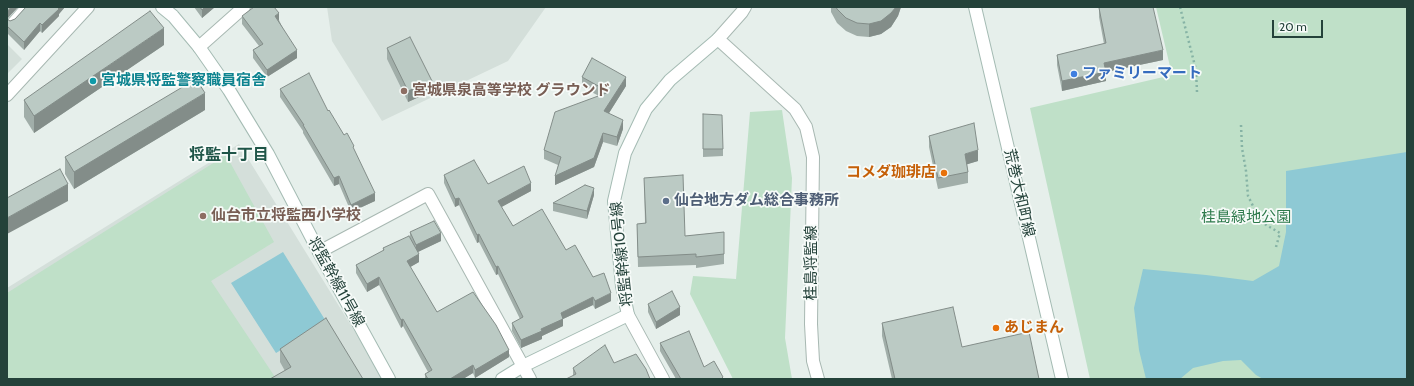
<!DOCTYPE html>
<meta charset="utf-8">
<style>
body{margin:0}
#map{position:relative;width:1414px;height:386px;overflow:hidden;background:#e6efeb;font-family:Cabin,sans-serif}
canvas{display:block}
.frame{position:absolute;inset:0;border:8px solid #24423a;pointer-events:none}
.scale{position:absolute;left:1272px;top:20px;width:51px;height:18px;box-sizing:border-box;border:2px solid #24423a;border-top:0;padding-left:5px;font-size:12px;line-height:14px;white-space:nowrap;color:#24423a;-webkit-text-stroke:3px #f7fbf9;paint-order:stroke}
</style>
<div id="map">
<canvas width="1414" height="386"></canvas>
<div class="frame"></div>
<div class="scale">20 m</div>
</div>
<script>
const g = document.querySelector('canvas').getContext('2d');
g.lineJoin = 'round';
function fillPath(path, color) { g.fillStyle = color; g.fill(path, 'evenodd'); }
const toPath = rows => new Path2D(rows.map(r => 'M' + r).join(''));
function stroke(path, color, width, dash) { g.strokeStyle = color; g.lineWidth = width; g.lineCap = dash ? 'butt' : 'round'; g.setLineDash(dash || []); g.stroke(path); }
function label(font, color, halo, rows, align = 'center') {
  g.font = font + ' Cabin,"Noto Sans JP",sans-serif'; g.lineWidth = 3.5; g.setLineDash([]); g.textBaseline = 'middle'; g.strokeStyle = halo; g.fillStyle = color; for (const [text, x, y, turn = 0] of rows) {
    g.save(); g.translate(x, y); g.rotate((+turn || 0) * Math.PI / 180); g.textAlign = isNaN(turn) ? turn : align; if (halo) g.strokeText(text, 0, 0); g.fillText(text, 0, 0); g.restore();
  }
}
const built = toPath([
 [327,7,546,7,508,61,382,121,332,41],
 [7,44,22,59,7,74],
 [239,144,384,379,7,379,7,288]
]);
const green = toPath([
 [1156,7,1407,7,1407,379,1090,379,1030,108,1172,75],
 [782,110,792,178,785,338,792,379,733,379,690,294,693,276,736,279,750,112],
 [226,155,274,242,211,281,275,377,272,379,7,379,7,293]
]);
const water = toPath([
 [1407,152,1407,379,1263,379,1256,375,1241,360,1223,361,1193,368,1180,379,1146,379,1139,350,1134,308,1143,269,1206,275,1253,281,1279,266,1286,232,1286,171],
 [283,252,327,323,276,353,231,283]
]);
const path = toPath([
 [1180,7,1196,70,1197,92],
 [1241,125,1242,148,1246,171,1248,196,1261,222,1280,233,1276,247]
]);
const lane = toPath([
 [11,23,25,7]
]);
const street = toPath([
 [745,7,742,12,718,39,795,109,806,127,813,157,811,324,813,361,818,379],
 [199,47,244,7],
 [7,95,88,7],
 [319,252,428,194,530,379],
 [628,315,663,379]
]);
const secondary = toPath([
 [162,7,173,16,199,47,229,90,268,154,319,252,389,379],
 [975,7,1062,379],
 [502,379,523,366,628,315,622,286,614,201,625,153,646,109,670,80,718,39]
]);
const wall = toPath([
 [7,7,18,7,7,19,10,21,15,19,26,7,65,7,59,14,59,16,42,33,40,31,24,50,7,33],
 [194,7,215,7,202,18],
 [831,7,901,7,898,16,891,27,881,34,869,37,857,36,846,31,837,23,831,12],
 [1099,8,1163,60,1106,72,1106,81,1062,91,1057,65,1057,55,1104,44,1099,17],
 [242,16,279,20,297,58,267,77,253,58,253,50,259,46,242,24],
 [164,45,34,133,24,117,24,100],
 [387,48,432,91,408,102,387,59],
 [582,77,626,86,609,113,623,129,617,146,603,142,594,167,555,185,558,165,544,159,544,150,599,96,582,87],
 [280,89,328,111,354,151,375,201,351,212,339,184,334,186,303,133,303,131,280,97],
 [205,110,74,189,65,174,65,157],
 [703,114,723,149,723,156,703,157],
 [929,136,978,161,967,164,968,172,968,183,938,189,929,147],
 [444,175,488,184,531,191,501,207,513,226,566,250,593,277,611,301,595,309,593,305,563,319,563,326,542,336,542,339,521,348,512,331,512,323,520,319,498,274,496,275,479,242,477,243,459,205,455,207,444,183],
 [644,178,685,236,724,232,724,264,696,268,696,265,638,267,637,224,645,223],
 [594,195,587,219,553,211,553,203],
 [410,232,441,241,417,252,419,262,410,267,437,312,509,357,475,378,473,373,463,379,425,379,425,374,428,372,403,326,401,328,379,285,367,292,356,273,356,265,383,251,383,248,410,239],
 [648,304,680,315,656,329,648,312],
 [882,323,962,347,1039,379,892,379,882,336],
 [660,343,704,367,723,379,676,379,660,351],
 [280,349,363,379,285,371,280,362],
 [614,363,573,376,573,368]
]);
const shadedWall = toPath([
 [11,7,18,7,7,19,7,12],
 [58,7,65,7,59,14,59,16,42,33,42,25],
 [205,7,215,7,202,18,202,10],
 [896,7,901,7,898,16,891,27,881,34,869,37,869,24],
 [279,13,279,20,275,23,275,16],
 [40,23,40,31,24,50,24,42],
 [164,28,164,45,34,133,34,116],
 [297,50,297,58,267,77,267,70],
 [1163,50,1163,60,1106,72,1106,81,1062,91,1062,81,1104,63],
 [626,77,626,86,604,121,604,111],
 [432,81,432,91,408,102,408,91],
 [205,93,205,110,74,189,74,172],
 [623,120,623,129,617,146,617,137],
 [603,133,603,142,594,167,555,185,555,176],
 [978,150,978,161,965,165,965,154],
 [339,176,339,184,334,186,334,178],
 [531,183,531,191,498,209,498,201],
 [68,184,68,201,7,234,7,218],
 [594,188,594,195,587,219,587,211],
 [375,193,375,201,351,212,351,205],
 [459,198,459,205,455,207,455,199],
 [441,233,441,241,416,253,416,245],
 [479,234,479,242,477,243,477,235],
 [419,254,419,262,407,269,407,261],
 [498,266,498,274,496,275,496,267],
 [379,277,379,285,367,292,367,284],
 [611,293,611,301,595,309,595,301],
 [593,297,593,305,563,319,563,326,542,336,542,339,521,348,521,340,541,329,561,313],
 [680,307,680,315,656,329,656,322],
 [403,319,403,326,401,328,401,320],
 [509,350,509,357,475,378,475,370],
 [473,365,473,373,463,379,450,379]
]);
const building = toPath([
 [7,7,11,7,7,12,7,7],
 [26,7,58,7,57,7,59,9,42,25,40,23,24,42,7,26,7,19,10,21,15,19,26,7],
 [200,7,205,7,202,10,200,7],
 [254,7,274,7,279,13,275,16,297,50,267,70,253,50,263,44,242,16,254,7],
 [836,7,896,7,891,13,881,21,869,24,857,23,846,18,837,9,836,7],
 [1101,7,1153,7,1163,50,1104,63,1106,72,1062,81,1057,55,1106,43,1099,8,1101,7],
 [150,11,164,28,34,116,24,100,150,11],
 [410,37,432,81,408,91,387,48,410,37],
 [592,58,626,77,604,111,623,120,617,137,603,133,594,158,555,176,561,157,544,150,555,112,609,92,582,77,592,58],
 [309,73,328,111,329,110,344,135,347,133,354,146,353,147,375,193,351,205,339,176,334,178,303,125,304,125,280,89,309,73],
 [196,79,205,93,74,172,65,157,196,79],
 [703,114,722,115,723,149,703,149,703,114],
 [974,123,978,150,965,154,968,172,938,178,929,136,974,123],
 [474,160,488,184,524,166,531,183,498,201,513,226,542,209,566,250,575,245,593,277,604,273,611,293,595,301,593,297,561,313,563,319,541,329,542,331,521,340,512,323,523,317,498,266,496,267,479,234,477,235,459,198,455,199,444,175,474,160],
 [60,169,68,184,7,218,7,198,60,169],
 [683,175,685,236,724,232,724,254,696,257,696,254,638,257,637,224,646,223,644,178,683,175],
 [585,185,594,188,587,211,553,203,585,185],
 [434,221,441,233,416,245,410,232,434,221],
 [409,236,419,254,407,261,437,312,473,292,496,325,509,350,475,370,473,365,450,379,428,379,425,374,432,370,403,319,401,320,379,277,367,284,356,265,384,250,383,248,409,236],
 [672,291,680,307,656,322,648,304,672,291],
 [953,307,962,347,1029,332,1039,379,895,379,882,323,953,307],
 [326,318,363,379,270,379,291,367,280,349,326,318],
 [689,331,704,367,714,361,723,377,721,379,681,379,660,343,689,331],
 [605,345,614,363,636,354,646,369,650,379,566,379,576,374,573,368,605,345]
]);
const markers = [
 [1074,74,4,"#3f7fe0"],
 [93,81,4,"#0f9aa8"],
 [404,91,4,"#8d6e63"],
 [944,173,4,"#e8710a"],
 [666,201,4,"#5c6f8a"],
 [203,216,4,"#8d6e63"],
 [996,328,4,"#e8710a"]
];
const shopNames = [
 ["ファミリーマート",1082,74]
];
const cultureNames = [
 ["宮城県将監警察職員宿舎",101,81]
];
const educationNames = [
 ["宮城県泉高等学校 グラウンド",412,91],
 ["仙台市立将監西小学校",211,216]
];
const foodNames = [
 ["コメダ珈琲店",936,173],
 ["あじまん",1004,328,"left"]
];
const streetNames = [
 ["荒巻大和町線",1019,193,77],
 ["将監幹線10号線",622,254,-96],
 ["桂島将監線",812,263,-90],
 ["将監幹線11号線",336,282,61]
];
const serviceNames = [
 ["仙台地方ダム総合事務所",674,201]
];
const parkNames = [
 ["桂島緑地公園",1246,218]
];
const neighbourhoodNames = [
 ["将監十丁目",229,155]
];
fillPath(built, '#d4dfda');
fillPath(green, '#bfe0c8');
fillPath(water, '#8ec9d4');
stroke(lane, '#a8b8b2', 10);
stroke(street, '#a8b8b2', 14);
stroke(secondary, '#a4bbb3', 14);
stroke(path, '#86b3a5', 2.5, [2, 3]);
stroke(lane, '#fff', 8);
stroke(street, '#fff', 12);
stroke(secondary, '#fff', 12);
fillPath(wall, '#a1aea9');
fillPath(shadedWall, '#838d89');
fillPath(building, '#bbcac4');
stroke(building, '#838d89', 1);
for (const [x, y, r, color] of markers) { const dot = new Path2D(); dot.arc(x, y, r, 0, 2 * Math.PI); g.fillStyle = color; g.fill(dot); stroke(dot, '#f7fbf9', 1.5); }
label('bold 15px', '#366cbe', '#f7fbf9', shopNames, 'left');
label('bold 15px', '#0d838f', '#f7fbf9', cultureNames, 'left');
label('bold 15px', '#785e54', '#f7fbf9', educationNames, 'left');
label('bold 15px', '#c56008', '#f7fbf9', foodNames, 'right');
label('15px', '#24423a', '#f7fbf9', streetNames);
label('bold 15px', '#4e5e75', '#f7fbf9', serviceNames, 'left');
label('15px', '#2d7a4b', '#f7fbf9', parkNames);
label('bold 16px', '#1f5548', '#f7fbf9', neighbourhoodNames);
</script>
